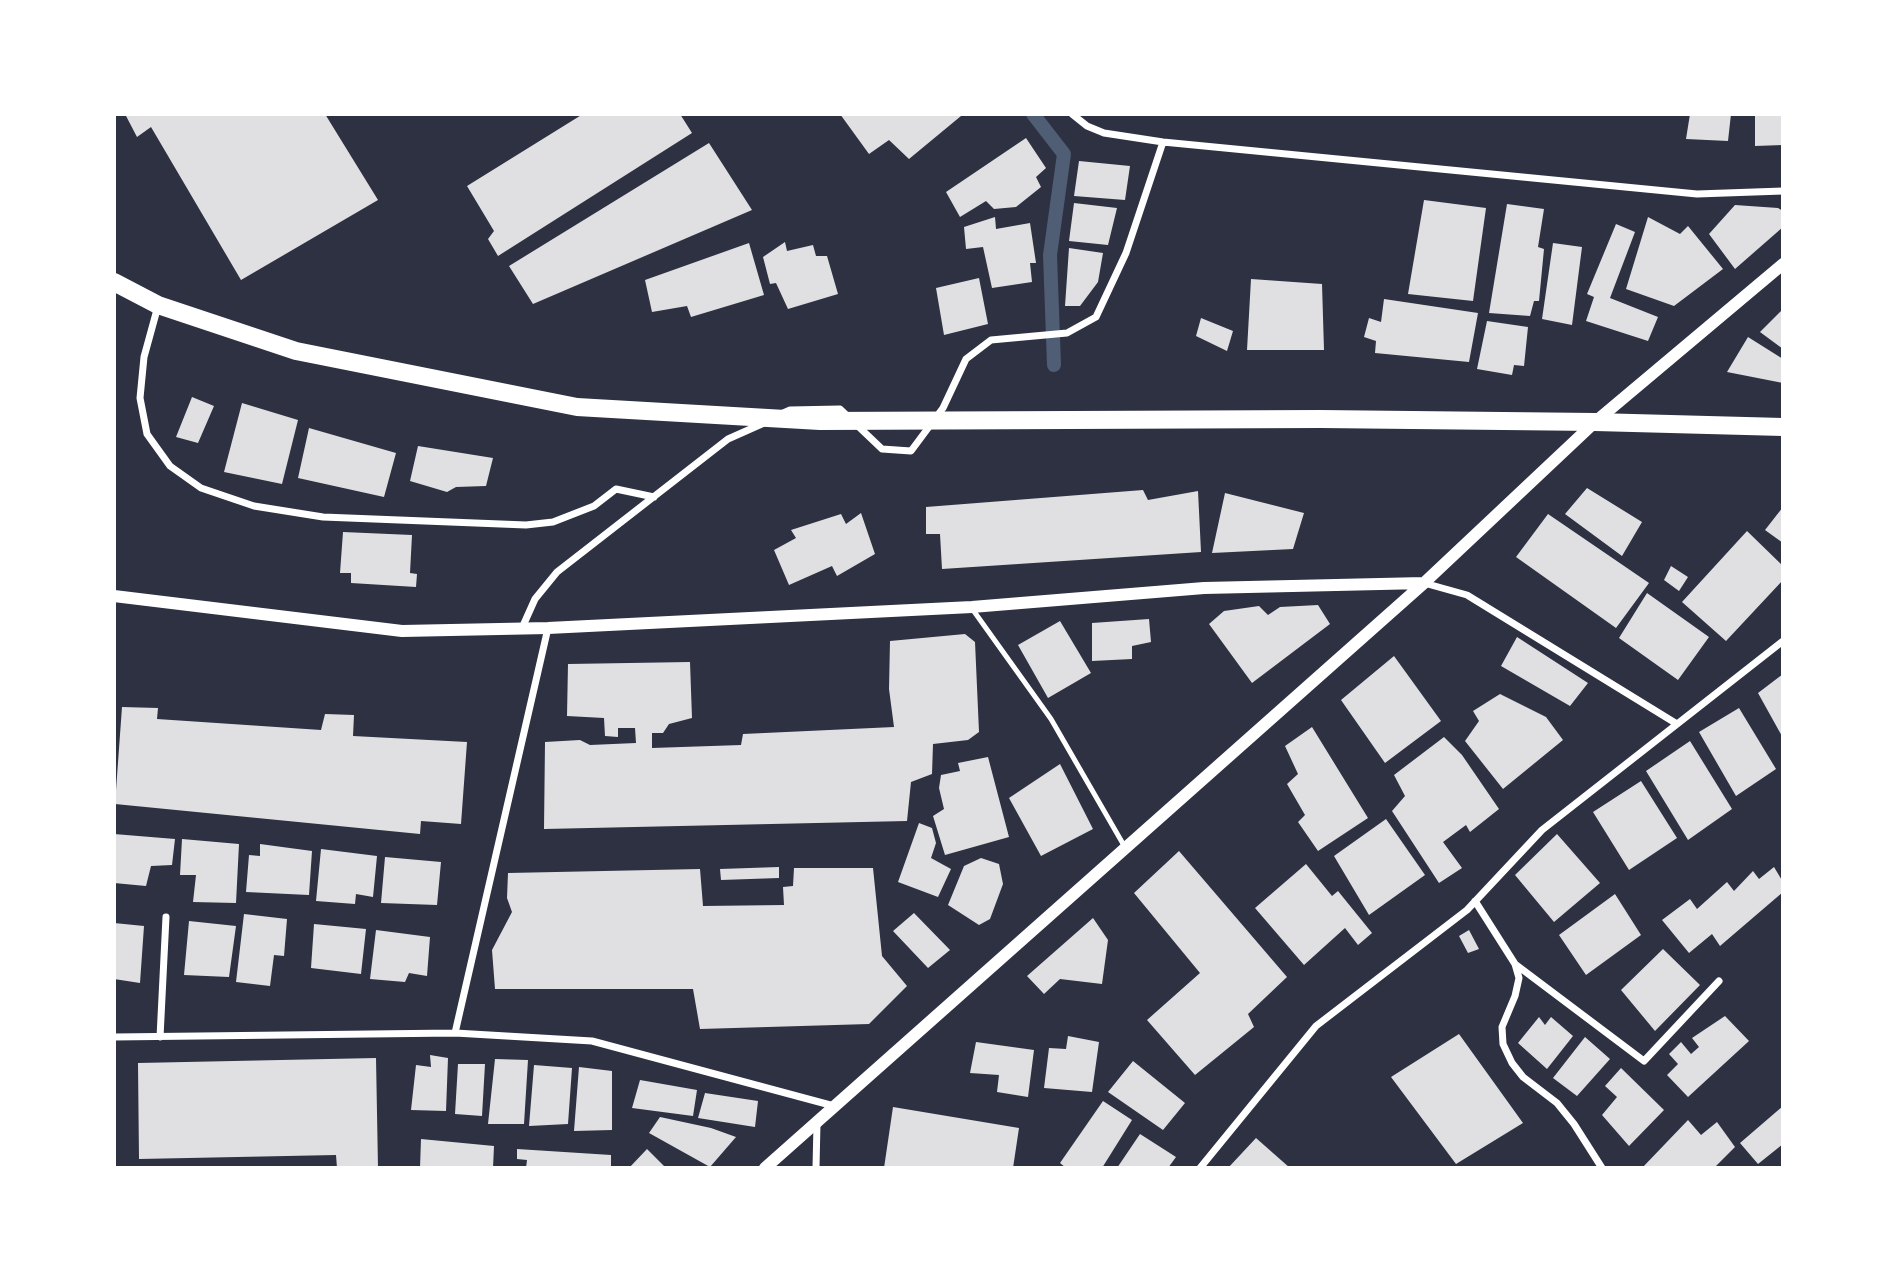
<!DOCTYPE html>
<style>
body{margin:0}
#map{position:relative;width:1897px;height:1282px;overflow:hidden;background:#2d3142;font-family:Manrope,sans-serif}
canvas{display:block}
.frame{position:absolute;inset:0;border:116px solid #fff;pointer-events:none}
</style>
<div id="map">
<canvas width="1897" height="1282"></canvas>
<div class="frame"></div>
</div>
<script>
const g = document.querySelector('canvas').getContext('2d');
g.lineJoin = 'round';
const toPath = rows => new Path2D(rows.map(r => 'M' + r).join(''));
function stroke(path, color, width, dash) { g.strokeStyle = color; g.lineWidth = width; g.lineCap = dash ? 'butt' : 'round'; g.setLineDash(dash || []); g.stroke(path); }
function fillPath(path, color) { g.fillStyle = color; g.fill(path, 'evenodd'); }
const stream = toPath([
 [1033,114,1064,154,1050,255,1054,365]
]);
const building = toPath([
 [125,114,325,114,378,200,241,280,151,127,137,137],
 [583,114,680,114,692,133,498,256,488,239,494,231,467,186],
 [840,114,960,114,961,116,909,159,889,140,869,154],
 [1690,114,1731,114,1728,141,1686,139],
 [1755,114,1783,114,1783,145,1755,146],
 [1026,138,1046,168,1036,177,1041,187,1016,207,994,209,986,201,960,217,946,192],
 [709,143,752,210,533,304,509,266],
 [1079,161,1130,166,1125,200,1074,196],
 [1424,200,1486,208,1473,301,1408,294],
 [1074,203,1117,208,1108,245,1069,241],
 [1507,204,1544,209,1538,247,1544,249,1539,301,1534,301,1530,316,1489,313],
 [1735,205,1778,208,1783,211,1783,227,1735,269,1709,234],
 [995,217,996,229,1030,223,1036,263,1030,263,1032,282,992,288,983,247,966,249,964,227],
 [1648,217,1680,234,1688,226,1723,269,1674,306,1626,289],
 [1616,224,1635,232,1610,298,1658,317,1648,341,1586,321,1594,297,1587,294],
 [785,242,787,251,813,245,816,256,827,256,838,294,788,309,776,283,770,284,763,257],
 [749,243,764,295,691,317,687,306,652,312,645,280],
 [1553,243,1582,247,1572,325,1542,319],
 [1069,248,1103,253,1098,282,1080,306,1065,306],
 [979,278,988,324,944,335,936,288],
 [1251,279,1322,284,1324,350,1247,350],
 [1384,299,1478,313,1469,362,1375,353,1376,341,1364,337,1369,318,1381,322],
 [1783,309,1783,349,1760,332],
 [1201,318,1233,331,1227,351,1196,336],
 [1487,321,1528,327,1524,366,1514,365,1512,375,1477,369],
 [1748,337,1783,359,1783,383,1727,372],
 [192,397,214,406,198,443,176,437],
 [242,403,298,420,282,484,224,472],
 [309,428,396,453,384,497,298,478],
 [418,446,493,458,486,486,456,487,447,492,410,481],
 [1587,488,1642,522,1622,556,1565,514],
 [1143,490,1148,500,1198,491,1201,552,942,569,940,534,926,534,926,507],
 [1225,493,1304,513,1293,549,1212,553],
 [1783,507,1783,543,1765,530],
 [861,513,875,554,837,576,832,566,789,585,774,550,796,538,791,530,841,514,846,524],
 [1548,514,1649,583,1616,628,1516,557],
 [1747,531,1783,566,1783,580,1726,641,1682,602],
 [343,532,412,535,410,573,417,574,416,587,351,583,351,573,340,573],
 [1671,566,1688,577,1679,591,1664,580],
 [1647,593,1709,637,1678,680,1619,638],
 [1318,605,1330,624,1252,683,1209,624,1224,611,1259,606,1268,615,1280,607],
 [1149,619,1151,642,1132,646,1132,659,1092,661,1092,623],
 [1060,621,1091,673,1048,698,1018,645],
 [965,634,975,642,979,732,968,740,933,744,932,774,911,782,907,821,544,829,545,742,580,740,590,745,636,743,635,728,618,728,618,737,605,736,604,718,567,716,568,664,690,662,692,718,669,724,663,733,652,733,652,748,741,745,743,734,894,727,889,689,890,641],
 [1517,637,1588,683,1570,706,1501,666],
 [1394,656,1441,721,1385,763,1341,700],
 [1783,674,1783,738,1758,693],
 [1500,694,1546,717,1563,740,1503,789,1465,741,1479,721,1473,711],
 [122,707,158,708,157,719,321,730,325,714,354,715,353,736,467,742,461,824,421,821,420,834,115,804],
 [1739,708,1776,769,1736,796,1699,732],
 [1312,727,1368,818,1318,851,1298,822,1305,815,1287,784,1298,774,1285,746],
 [1444,737,1462,755,1499,809,1470,832,1466,825,1443,842,1462,868,1439,883,1392,811,1405,796,1394,775],
 [1690,741,1732,809,1688,840,1646,771],
 [988,757,1009,837,945,855,933,816,944,809,939,788,941,775,960,771,958,763],
 [1060,764,1093,829,1041,856,1009,798],
 [1641,781,1677,838,1629,870,1593,812],
 [1386,819,1425,875,1369,915,1334,856],
 [919,823,932,828,936,843,931,858,951,869,938,897,898,882],
 [114,834,175,839,172,865,151,866,146,886,114,883],
 [1557,834,1600,883,1554,922,1515,875],
 [182,839,239,844,236,903,193,902,196,875,180,875],
 [260,844,312,851,309,895,246,892,249,855,260,856],
 [321,849,377,856,373,897,356,894,355,904,316,901],
 [1179,851,1287,977,1248,1014,1254,1027,1195,1075,1147,1020,1200,973,1134,893],
 [385,857,441,862,437,905,381,903],
 [981,858,999,864,1003,884,990,919,979,925,948,905,964,866],
 [1306,864,1332,896,1338,891,1372,933,1358,945,1345,928,1304,965,1255,908],
 [779,867,779,878,721,880,720,869],
 [1774,867,1783,882,1783,892,1720,946,1712,934,1689,953,1662,920,1690,899,1697,909,1727,882,1734,891,1753,871,1759,879],
 [794,868,873,868,882,956,907,986,869,1024,700,1029,693,989,495,989,492,950,512,912,507,898,508,873,700,869,703,906,784,905,783,887,793,886],
 [1615,894,1641,935,1586,975,1559,935],
 [914,913,950,950,928,968,893,931],
 [244,914,287,919,284,956,274,955,270,986,236,982],
 [1093,918,1108,940,1102,984,1060,979,1044,994,1027,976],
 [189,921,236,926,229,977,184,975],
 [114,923,144,926,140,983,114,979],
 [314,924,366,929,361,974,311,968],
 [376,930,430,937,427,976,409,973,405,982,370,979],
 [1469,930,1479,949,1468,953,1459,936],
 [1663,949,1700,985,1655,1031,1621,990],
 [1725,1016,1749,1041,1688,1097,1667,1075,1678,1064,1669,1054,1681,1042,1691,1054,1699,1047,1692,1038],
 [1539,1017,1545,1025,1551,1017,1573,1036,1547,1069,1518,1043],
 [1459,1034,1523,1123,1456,1164,1391,1077],
 [1068,1036,1099,1042,1092,1092,1044,1088,1049,1048,1066,1049],
 [1585,1037,1610,1059,1577,1096,1553,1078],
 [976,1042,1034,1050,1028,1097,997,1092,999,1075,970,1073],
 [430,1055,448,1058,446,1111,411,1110,416,1065,431,1067],
 [376,1058,378,1168,337,1168,336,1155,139,1159,138,1063],
 [495,1059,528,1060,524,1124,488,1124],
 [1133,1061,1185,1103,1163,1130,1108,1092],
 [458,1064,485,1064,482,1116,455,1114],
 [534,1065,572,1068,568,1124,529,1126],
 [579,1067,612,1071,612,1130,574,1131],
 [1621,1068,1664,1110,1629,1146,1602,1115,1617,1097,1605,1086],
 [640,1080,697,1090,693,1116,632,1108],
 [705,1093,758,1101,755,1127,698,1118],
 [1103,1101,1132,1120,1102,1168,1066,1168,1060,1163],
 [1783,1106,1783,1144,1758,1164,1740,1143],
 [893,1107,1019,1128,1013,1168,884,1168],
 [660,1117,711,1128,736,1137,710,1167,649,1133],
 [1688,1120,1701,1135,1717,1122,1735,1147,1714,1168,1642,1168],
 [1140,1134,1176,1157,1168,1168,1117,1168],
 [1256,1138,1290,1168,1228,1168],
 [421,1139,494,1146,493,1168,420,1168],
 [517,1149,611,1155,611,1168,526,1168,527,1160,517,1159],
 [647,1149,666,1168,629,1168]
]);
const service = toPath([
 [973,610,1051,719,1126,849]
]);
const minor = toPath([
 [1072,114,1087,126,1104,133,1163,142,1697,194,1783,191],
 [158,306,144,357,140,398,147,434,170,466,201,488,254,506,323,517,526,525,553,522,594,506,616,489,654,497],
 [781,414,790,410,840,409,882,449,911,451,943,408,966,359,991,340,1067,333,1096,317,1126,253,1163,142],
 [1424,583,1467,595,1677,724],
 [522,628,535,599,557,572,728,439,764,423],
 [1475,901,1515,964,1519,978,1515,996,1502,1027,1503,1044,1512,1063,1523,1077,1557,1103,1574,1124,1602,1168],
 [1515,964,1644,1061,1719,981],
 [455,1033,548,628],
 [114,1037,455,1033,592,1041,834,1106],
 [160,1037,166,917],
 [816,1168,817,1123],
 [1200,1168,1316,1026,1467,910,1542,830,1783,641]
]);
const tertiary = toPath([
 [114,596,402,631,548,628,972,607,1204,588,1424,583],
 [765,1168,1424,583,1595,422,1783,264]
]);
const primary = toPath([
 [114,282,158,305,296,351,577,407,820,421,1320,419,1595,422,1783,427]
]);
stroke(stream, '#4f5d75', 14);
fillPath(building, '#e0e0e3');
stroke(service, '#fff', 5);
stroke(minor, '#fff', 7);
stroke(tertiary, '#fff', 12);
stroke(primary, '#fff', 18);
</script>
